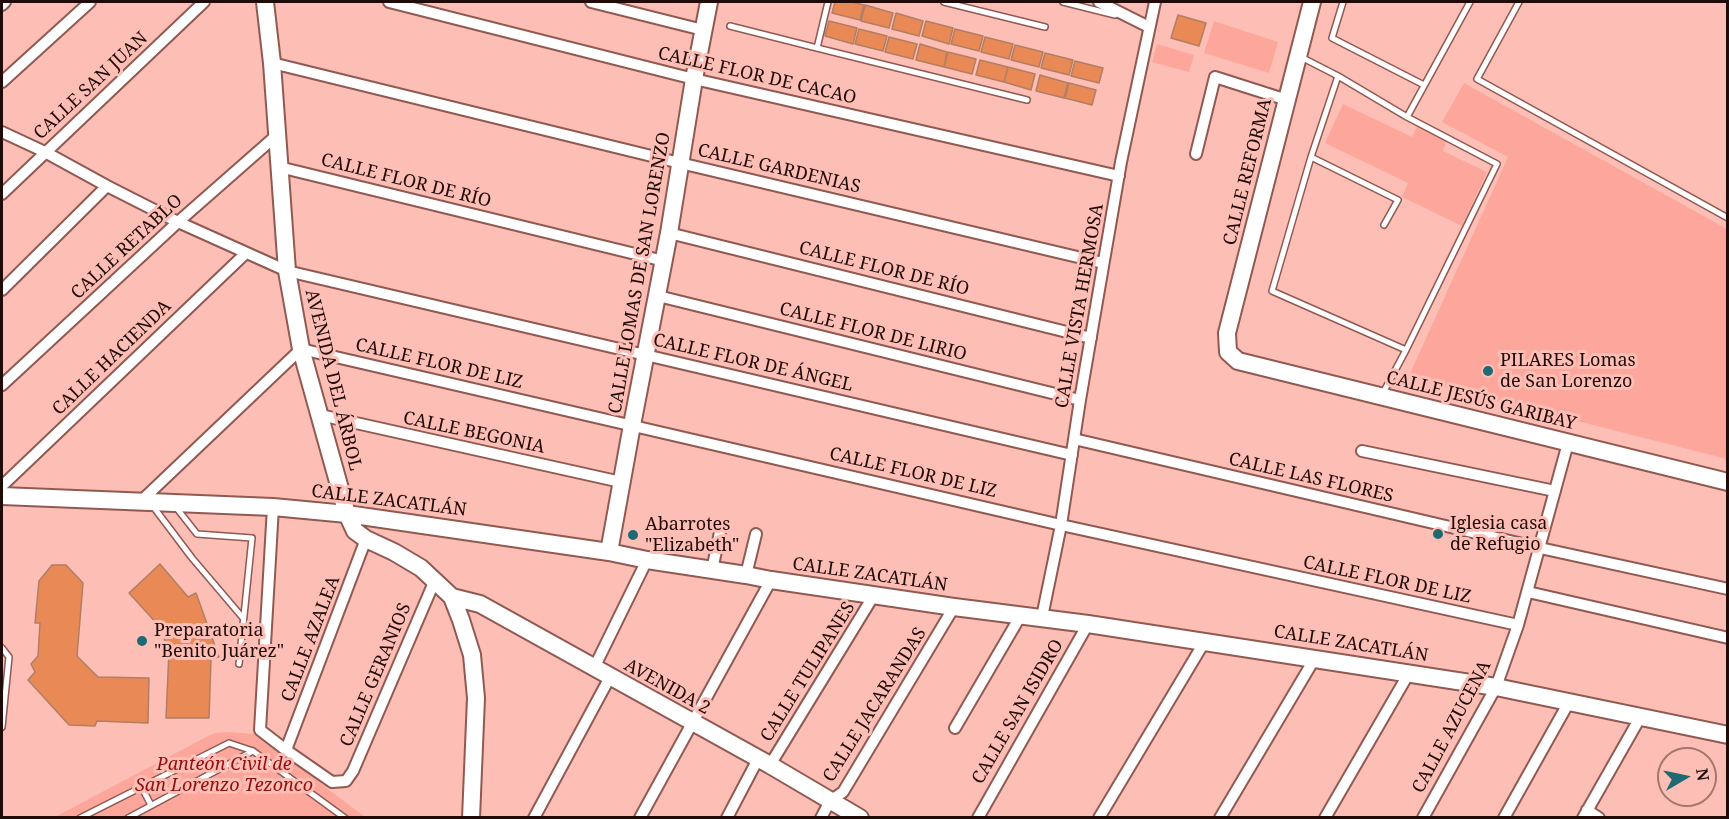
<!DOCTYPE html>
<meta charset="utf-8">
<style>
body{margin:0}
#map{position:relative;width:1729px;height:819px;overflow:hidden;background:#fdbeb5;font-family:"Noto Serif",serif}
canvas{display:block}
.frame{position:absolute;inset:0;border:3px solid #210b09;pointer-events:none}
.north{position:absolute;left:1657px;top:747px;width:60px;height:60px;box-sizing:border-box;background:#fdbeb5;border:2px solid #a57670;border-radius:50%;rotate:81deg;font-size:16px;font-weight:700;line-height:24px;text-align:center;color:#210b09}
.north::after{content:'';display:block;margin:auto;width:21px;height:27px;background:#1e6972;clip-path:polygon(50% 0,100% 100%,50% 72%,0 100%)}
</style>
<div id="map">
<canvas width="1729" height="819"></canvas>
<div class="frame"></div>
<div class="north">N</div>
</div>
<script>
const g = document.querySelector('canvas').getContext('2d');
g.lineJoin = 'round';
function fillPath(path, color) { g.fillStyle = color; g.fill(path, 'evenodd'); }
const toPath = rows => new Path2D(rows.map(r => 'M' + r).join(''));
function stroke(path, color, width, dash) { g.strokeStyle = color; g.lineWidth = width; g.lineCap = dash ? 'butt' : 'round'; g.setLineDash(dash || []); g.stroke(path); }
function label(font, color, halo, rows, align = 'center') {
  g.font = font + ' "Noto Serif",serif'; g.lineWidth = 6; g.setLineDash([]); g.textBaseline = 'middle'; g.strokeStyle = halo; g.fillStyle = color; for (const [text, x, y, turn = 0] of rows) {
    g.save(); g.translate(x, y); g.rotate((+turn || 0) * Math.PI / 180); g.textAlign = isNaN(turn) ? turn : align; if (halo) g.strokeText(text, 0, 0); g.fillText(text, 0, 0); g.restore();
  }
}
const green = toPath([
 [1214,21,1278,42,1269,73,1204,53],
 [1157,44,1194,55,1189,72,1152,62],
 [1464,83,1727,229,1727,459,1408,378,1508,157,1442,122],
 [1343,104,1412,137,1418,125,1447,139,1443,151,1487,172,1462,226,1402,197,1408,183,1325,143],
 [228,732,255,734,365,817,53,818,210,735,216,733]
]);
const building = toPath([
 [835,2,851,2,864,5,860,20,832,13,835,2],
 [865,5,893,13,889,28,861,21,865,5],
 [896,13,923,21,919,36,892,29,896,13],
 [1178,15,1206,23,1199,46,1171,38,1178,15],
 [829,21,857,28,853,44,825,36,829,21],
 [926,21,953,28,949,44,922,36,926,21],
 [859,29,887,36,883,51,855,44,859,29],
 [955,29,983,36,979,51,951,44,955,29],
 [889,37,917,44,913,59,885,52,889,37],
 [985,37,1013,44,1009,59,981,52,985,37],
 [920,44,947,52,944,67,916,60,920,44],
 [1015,45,1043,52,1039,67,1011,60,1015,45],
 [948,52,976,59,972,74,944,67,948,52],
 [1045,53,1073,60,1069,75,1041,68,1045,53],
 [980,60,1008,67,1004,82,976,75,980,60],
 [1075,61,1103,68,1099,83,1071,76,1075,61],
 [1008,67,1035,74,1031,90,1004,82,1008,67],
 [1040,75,1068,83,1064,98,1036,91,1040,75],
 [1069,83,1096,90,1092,105,1065,98,1069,83],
 [160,564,188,597,196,593,219,657,211,659,209,718,166,718,169,651,159,626,129,593,160,564],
 [52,565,66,565,83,583,77,656,98,677,149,678,148,723,97,721,95,726,69,725,28,680,35,672,31,664,38,656,40,623,35,623,39,581,52,565]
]);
const lane = toPath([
 [828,2,817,48,1027,100],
 [944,2,1045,27],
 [1063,2,1115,15],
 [1343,2,1332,38,1424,85],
 [1519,2,1477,79,1728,218],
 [730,26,817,48],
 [1299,56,1338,76],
 [1407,117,1470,2],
 [1311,157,1398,200,1384,225],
 [1382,395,1406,350,1497,164,1407,117,1338,76,1311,157,1272,291,1406,350],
 [152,505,192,558,243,618],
 [175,506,197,534,252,538,239,664],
 [2,648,9,657,2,727],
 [141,786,151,805],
 [80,818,229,743,253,751,345,818],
 [128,818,253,751]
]);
const street = toPath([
 [389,2,694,79,1119,176],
 [591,2,703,30],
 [1099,2,1149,27],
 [2,5,5,2],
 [272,63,680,163,1103,263],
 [2,82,90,2],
 [2,132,45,152,107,186,178,222,287,271,1072,455],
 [1196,154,1215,77,1287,100],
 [279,167,664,261],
 [2,194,204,2],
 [669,233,1091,338],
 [2,290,107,186],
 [658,296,1080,400],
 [2,385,178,222,277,135],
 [320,415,621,482],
 [1074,439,1540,548,1728,589],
 [1362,451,1555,491],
 [2,486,246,253],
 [140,502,301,349,1061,525,1518,625],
 [273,507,260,730,286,750,332,782,346,781,353,771,435,580],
 [712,570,720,532],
 [746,575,756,534],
 [1528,592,1728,638],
 [1042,617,1061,525,1080,400,1121,162,1155,2],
 [594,668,647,560],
 [955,728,1021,615],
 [286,750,366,539],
 [770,765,874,595],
 [1587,810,1599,818],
 [534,818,610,677],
 [640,818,771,580],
 [727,818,758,759],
 [821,818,830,801,843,792,954,607],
 [978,818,1088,624],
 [1099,818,1205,641],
 [1220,818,1315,658],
 [1325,818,1409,673],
 [1423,818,1496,687,1518,625,1568,443],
 [1504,818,1569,702],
 [1583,818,1641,716]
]);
const secondary = toPath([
 [265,2,272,63,287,271,301,349,347,514,355,531,366,539,394,552,421,568,452,597,461,620,472,655,476,698,471,818],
 [1312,2,1227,333,1228,352,1238,361,1728,482],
 [2,496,273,507,347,514,609,552,647,560,746,575,771,580,954,607,1088,624,1496,687,1728,735],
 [609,552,632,425,669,233,694,79,709,2],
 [452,597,480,604,770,765,860,818]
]);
const markers = [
 [1488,371,6,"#1e6972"],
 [1438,534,6,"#1e6972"],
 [633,535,6,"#1e6972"],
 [142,641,6,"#1e6972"]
];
const streetNames = [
 ["CALLE FLOR DE CACAO",757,76,13],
 ["CALLE SAN JUAN",91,86,-43],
 ["CALLE GARDENIAS",779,169,13],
 ["CALLE REFORMA",1248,172,-76],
 ["CALLE FLOR DE RÍO",406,181,14],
 ["CALLE RETABLO",127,247,-43],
 ["CALLE FLOR DE RÍO",884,269,14],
 ["CALLE LOMAS DE SAN LORENZO",640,273,-80],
 ["CALLE VISTA HERMOSA",1080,306,-80],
 ["CALLE FLOR DE LIRIO",873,332,14],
 ["CALLE HACIENDA",112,358,-44],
 ["CALLE FLOR DE ÁNGEL",753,363,13],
 ["CALLE FLOR DE LIZ",439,364,13],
 ["AVENIDA DEL ÁRBOL",333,380,76],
 ["CALLE JESÚS GARIBAY",1481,401,14],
 ["CALLE BEGONIA",474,433,12],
 ["CALLE FLOR DE LIZ",913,473,13],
 ["CALLE LAS FLORES",1311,478,13],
 ["CALLE ZACATLÁN",389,501,7],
 ["CALLE ZACATLÁN",870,575,8],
 ["CALLE FLOR DE LIZ",1387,580,12],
 ["CALLE AZALEA",311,639,-69],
 ["CALLE ZACATLÁN",1351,644,9],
 ["CALLE TULIPANES",808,672,-58],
 ["CALLE GERANIOS",376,675,-67],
 ["AVENIDA 2",667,687,29],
 ["CALLE JACARANDAS",875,705,-58],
 ["CALLE SAN ISIDRO",1018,712,-60],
 ["CALLE AZUCENA",1452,727,-62]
];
const poiNames = [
 ["PILARES Lomas",1500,361],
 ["de San Lorenzo",1500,382],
 ["Iglesia casa",1450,524],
 ["de Refugio",1450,545],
 ["Abarrotes",645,525],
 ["\"Elizabeth\"",645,546],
 ["Preparatoria",154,631],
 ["\"Benito Juárez\"",154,652]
];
const parkNames = [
 ["Panteón Civil de",224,765],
 ["San Lorenzo Tezonco",224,786]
];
fillPath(green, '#fda79c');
fillPath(building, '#e88956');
stroke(building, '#b27e64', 1.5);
stroke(lane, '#905952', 8);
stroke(street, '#905952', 14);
stroke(secondary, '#905952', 20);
stroke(lane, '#fff', 5);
stroke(street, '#fff', 10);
stroke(secondary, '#fff', 16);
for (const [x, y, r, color] of markers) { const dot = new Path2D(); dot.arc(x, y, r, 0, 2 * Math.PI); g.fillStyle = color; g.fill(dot); stroke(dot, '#fdbeb5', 2); }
label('18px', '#210b09', '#fdbeb5', streetNames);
label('18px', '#210b09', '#fdbeb5', poiNames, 'left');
label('italic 18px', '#930e0f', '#fdbeb5', parkNames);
</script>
